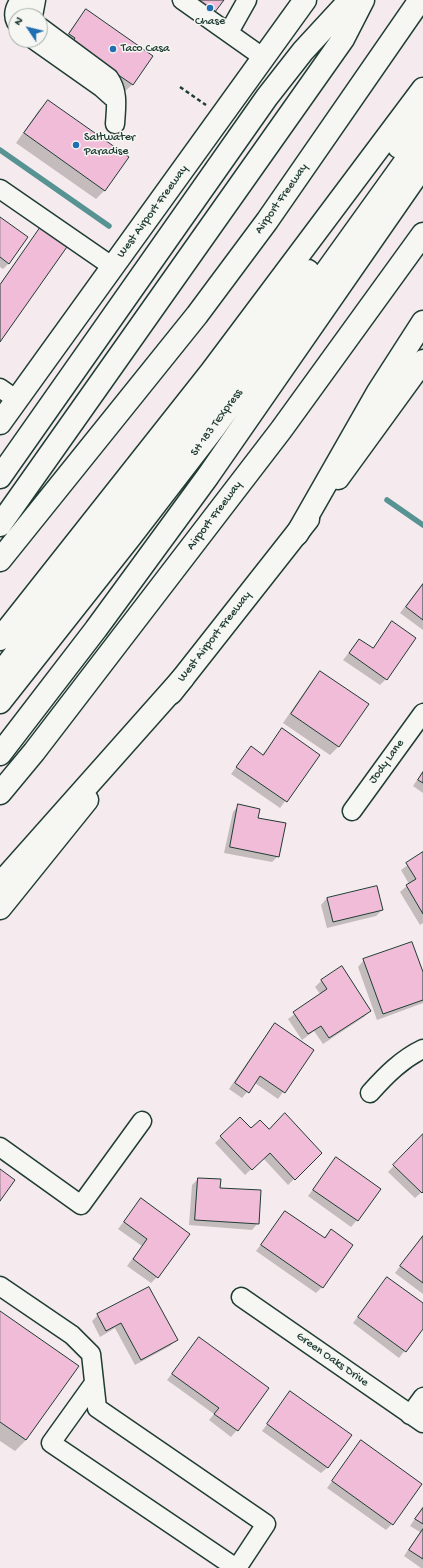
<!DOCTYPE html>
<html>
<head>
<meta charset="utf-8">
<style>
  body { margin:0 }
  #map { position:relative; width:423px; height:1568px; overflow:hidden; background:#f5eaed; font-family:"Gochi Hand",sans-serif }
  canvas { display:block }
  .north { position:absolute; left:8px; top:8px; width:40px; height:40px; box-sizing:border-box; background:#f6f6f2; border:1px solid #a0aca6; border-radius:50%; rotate:305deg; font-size:11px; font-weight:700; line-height:16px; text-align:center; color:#1f3d34 }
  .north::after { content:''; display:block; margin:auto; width:14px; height:18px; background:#1f6fb2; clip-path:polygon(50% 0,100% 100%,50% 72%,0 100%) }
</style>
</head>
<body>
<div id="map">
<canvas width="423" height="1568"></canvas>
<div class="north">N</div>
</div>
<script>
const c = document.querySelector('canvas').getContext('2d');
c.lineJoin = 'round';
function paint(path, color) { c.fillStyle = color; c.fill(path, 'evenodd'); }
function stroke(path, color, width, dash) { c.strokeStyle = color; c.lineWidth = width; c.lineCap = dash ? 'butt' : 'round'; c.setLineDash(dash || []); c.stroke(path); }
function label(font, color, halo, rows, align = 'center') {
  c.font = font + ' "Gochi Hand",sans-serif'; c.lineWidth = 3; c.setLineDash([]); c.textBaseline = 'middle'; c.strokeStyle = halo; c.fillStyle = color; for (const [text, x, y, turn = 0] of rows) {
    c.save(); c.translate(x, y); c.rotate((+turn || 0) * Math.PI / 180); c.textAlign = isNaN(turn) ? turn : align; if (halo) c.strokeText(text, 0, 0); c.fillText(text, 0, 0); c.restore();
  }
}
paint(new Path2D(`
  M 86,11 L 152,56 L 132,85 L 123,93 L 61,43 L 78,20 Z
  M 48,101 L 105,190 L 96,199 L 16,143 L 39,110 Z
  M 0,218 L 9,263 L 3,269 L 0,267 Z
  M 42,226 L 0,341 L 0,284 Z
  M 423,583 L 423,630 L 400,613 Z
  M 392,623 L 386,679 L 380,685 L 343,660 L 359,640 L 372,649 Z
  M 321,672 L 339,746 L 330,755 L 283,723 L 312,681 Z
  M 282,729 L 319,755 L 280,808 L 231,774 L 251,747 L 262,755 Z
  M 423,771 L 423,793 L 413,786 Z
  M 239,805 L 257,818 L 278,856 L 272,862 L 224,853 L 233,812 Z
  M 423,854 L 423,923 L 420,925 L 400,892 L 409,884 L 401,870 Z
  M 327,898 L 382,910 L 376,916 L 327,928 L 321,905 Z
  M 364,960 L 423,974 L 423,1003 L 377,1020 L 358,967 Z
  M 322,980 L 370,1011 L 364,1017 L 323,1044 L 314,1031 L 302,1040 L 288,1019 L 321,995 L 315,987 Z
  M 275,1025 L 313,1050 L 278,1099 L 255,1083 L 242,1098 L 229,1089 L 269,1031 Z
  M 240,1118 L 251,1130 L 268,1130 L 321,1153 L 288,1185 L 263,1158 L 245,1175 L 215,1143 Z
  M 423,1135 L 423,1191 L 415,1198 L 388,1172 Z
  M 336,1159 L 357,1220 L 351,1227 L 308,1196 Z
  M 198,1179 L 258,1223 L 252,1230 L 189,1225 L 192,1185 Z
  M 141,1199 L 157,1277 L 151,1283 L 127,1266 L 142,1246 L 118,1229 Z
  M 285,1212 L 323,1239 L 331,1230 L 322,1287 L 316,1293 L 256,1251 Z
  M 423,1235 L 423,1294 L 395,1273 Z
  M 387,1278 L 423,1305 L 423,1327 L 399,1358 L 353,1323 Z
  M 0,1312 L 77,1367 L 26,1440 L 15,1451 L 0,1441 Z
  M 98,1315 L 176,1340 L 170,1346 L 135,1365 L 115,1328 L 100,1337 L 92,1321 Z
  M 199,1339 L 237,1430 L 231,1437 L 209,1420 L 214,1414 L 167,1380 Z
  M 291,1392 L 328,1467 L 321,1473 L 262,1431 Z
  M 361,1442 L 392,1524 L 386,1530 L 327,1488 Z
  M 423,1506 L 423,1568 L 421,1568 L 404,1556 L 420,1532 L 410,1526 Z`), '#0003');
stroke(new Path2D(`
  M 0,150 L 109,226
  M 387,500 L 423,525`), '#569392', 5.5);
const building = new Path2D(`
  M 190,0 L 224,0 L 212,16 Z
  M 86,9 L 153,56 L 133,85 L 72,43 L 75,38 L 69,34 Z
  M 48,100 L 129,157 L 105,191 L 24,133 Z
  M 0,217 L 28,237 L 9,264 L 0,257 Z
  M 42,225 L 69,244 L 0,342 L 0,285 Z
  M 423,584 L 423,620 L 406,607 Z
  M 392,621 L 416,638 L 387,680 L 349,653 L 359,639 L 373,648 Z
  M 320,671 L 369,704 L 339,747 L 291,714 Z
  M 282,728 L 320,755 L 287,802 L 236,767 L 251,746 L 263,755 Z
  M 423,772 L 423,783 L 418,780 Z
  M 238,804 L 260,809 L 258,818 L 286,823 L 279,857 L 230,847 Z
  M 423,852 L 423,914 L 406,885 L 416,879 L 406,863 Z
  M 377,886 L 383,910 L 333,922 L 327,898 Z
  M 412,942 L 423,972 L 423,1000 L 383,1014 L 363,959 Z
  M 342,966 L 371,1011 L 329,1038 L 321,1026 L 308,1034 L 293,1012 L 327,989 L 321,980 Z
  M 275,1023 L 314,1050 L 285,1093 L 260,1076 L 249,1093 L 235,1083 Z
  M 285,1113 L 322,1153 L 295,1180 L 270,1153 L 252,1170 L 220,1136 L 240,1117 L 251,1128 L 260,1120 L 269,1129 Z
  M 423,1134 L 423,1192 L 422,1193 L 393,1165 Z
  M 336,1157 L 381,1189 L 358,1221 L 313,1190 Z
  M 0,1169 L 15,1180 L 0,1201 Z
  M 198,1178 L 221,1179 L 220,1188 L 261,1190 L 259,1224 L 195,1220 Z
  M 141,1198 L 190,1234 L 158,1278 L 133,1259 L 147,1239 L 124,1222 Z
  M 285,1211 L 325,1238 L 331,1229 L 353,1245 L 323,1288 L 261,1245 Z
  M 423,1236 L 423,1283 L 400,1266 Z
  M 387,1277 L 423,1303 L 423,1329 L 406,1352 L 358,1317 Z
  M 149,1287 L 178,1340 L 141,1360 L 121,1323 L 106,1331 L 97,1314 Z
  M 0,1311 L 79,1366 L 26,1440 L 0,1422 Z
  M 199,1337 L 269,1388 L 238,1431 L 214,1414 L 219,1408 L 172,1374 Z
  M 290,1391 L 352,1435 L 328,1468 L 267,1424 Z
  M 361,1440 L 422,1484 L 393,1525 L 332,1481 Z
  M 423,1508 L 423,1524 L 415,1519 Z
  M 423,1529 L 423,1559 L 409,1550 Z`);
paint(building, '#f0bcd8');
stroke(building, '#1f3d34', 1);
const minor = new Path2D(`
  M 182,0 L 264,58
  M 33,16 L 36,0
  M 16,22 C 12,14 15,7 20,0
  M 40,27 L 109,78 C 119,92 116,108 115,124
  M 229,32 L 247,0
  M 34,40 L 102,88 L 112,97
  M 0,189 L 113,267
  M 0,388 L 17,400
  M 352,811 L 423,713
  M 370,1093 C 386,1075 402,1059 423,1049
  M 0,1147 L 81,1205 L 142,1121
  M 0,1286 L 72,1335 L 91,1354 L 97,1408 L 266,1524 L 237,1568
  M 241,1297 L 423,1423
  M 94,1383 L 51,1443 L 236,1568
  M 410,1415 L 423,1397`);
const major = new Path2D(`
  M 0,423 L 305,0
  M 338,478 L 423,361
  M 171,693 L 308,519
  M 0,908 L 87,800`);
const highway = new Path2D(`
  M 399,147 L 423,114
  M 0,477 L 267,97 L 303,51 L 350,0
  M 0,525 L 343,39 L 363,0
  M 297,534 L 378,392 L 423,322
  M 0,560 L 197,315 L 267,221 L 420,0
  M 0,639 L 211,372 L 423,89
  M 0,674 L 228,380 L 308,271
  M 0,702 L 131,536 L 214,428 L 423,137
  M 0,754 L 96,629 L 208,476 L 423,166
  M 0,793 L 34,752 L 281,430 L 423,234
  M 0,884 L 183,678`);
stroke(minor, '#1f3d34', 21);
stroke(major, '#1f3d34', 25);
stroke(highway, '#1f3d34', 25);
stroke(new Path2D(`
  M 180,87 L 206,105`), '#1f3d34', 2.5, [4, 3]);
stroke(minor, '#f6f6f2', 18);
stroke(major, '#f6f6f2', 22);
stroke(highway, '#f6f6f2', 22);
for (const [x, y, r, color] of [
  [210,8,4,"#1f6fb2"],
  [113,49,4,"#1f6fb2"],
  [76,145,4,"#1f6fb2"]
]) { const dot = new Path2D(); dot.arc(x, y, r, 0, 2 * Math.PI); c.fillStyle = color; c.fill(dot); stroke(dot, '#f6f6f2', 1.5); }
label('12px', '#1f3d34', '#f6f6f2', [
  ["Chase",210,22,"center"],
  ["Taco Casa",121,49],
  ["Saltwater",84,138],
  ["Paradise",84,152]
], 'left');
label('12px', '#1f3d34', '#f6f6f2', [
  ["Airport Freeway",282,199,-55],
  ["West Airport Freeway",153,212,-54],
  ["SH 183 TEXpress",217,423,-54],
  ["Airport Freeway",215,516,-53],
  ["West Airport Freeway",215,637,-52],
  ["Jody Lane",387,762,-54],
  ["Green Oaks Drive",332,1360,35]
]);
</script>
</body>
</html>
